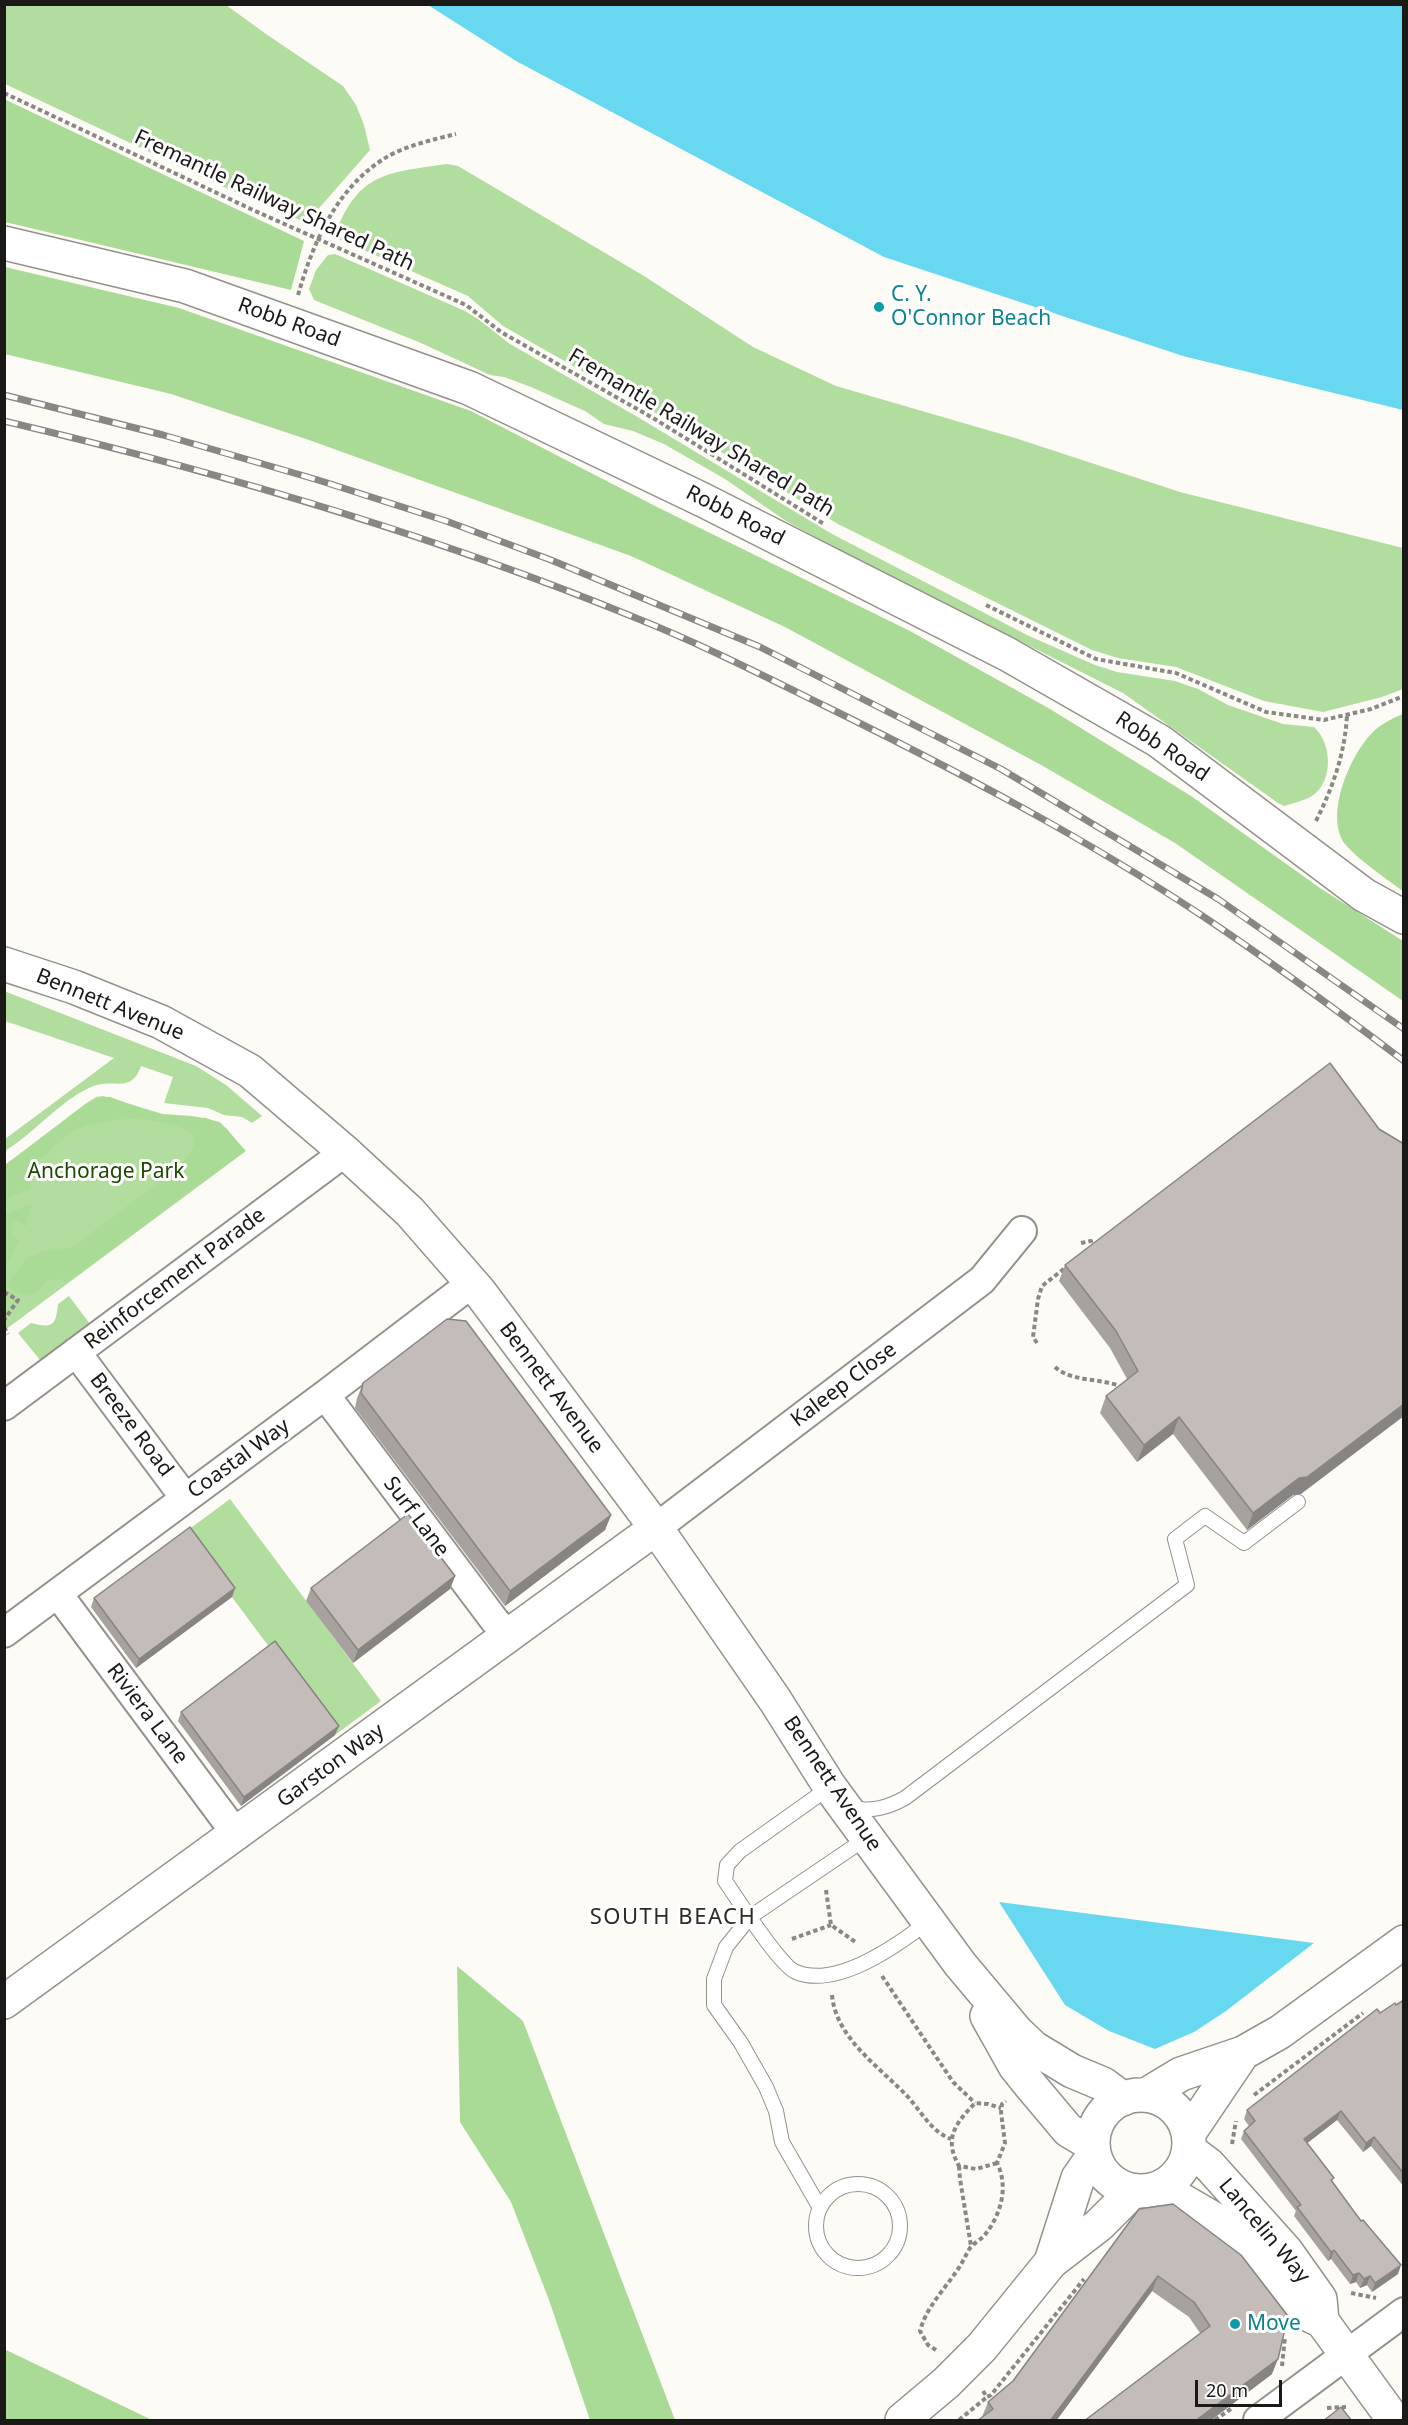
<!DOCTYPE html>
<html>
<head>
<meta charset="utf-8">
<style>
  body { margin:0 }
  #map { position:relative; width:1408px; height:2425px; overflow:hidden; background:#fdfbf5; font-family:"Noto Sans",sans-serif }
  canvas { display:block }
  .frame { position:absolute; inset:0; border:6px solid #1a1917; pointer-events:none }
  .scale { position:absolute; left:1195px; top:2380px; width:87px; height:27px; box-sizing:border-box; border:3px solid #1a1917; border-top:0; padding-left:8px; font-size:18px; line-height:21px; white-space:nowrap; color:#1a1917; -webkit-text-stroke:4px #fff; paint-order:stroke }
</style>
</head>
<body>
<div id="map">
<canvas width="1408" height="2425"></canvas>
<div class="frame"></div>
<div class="scale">20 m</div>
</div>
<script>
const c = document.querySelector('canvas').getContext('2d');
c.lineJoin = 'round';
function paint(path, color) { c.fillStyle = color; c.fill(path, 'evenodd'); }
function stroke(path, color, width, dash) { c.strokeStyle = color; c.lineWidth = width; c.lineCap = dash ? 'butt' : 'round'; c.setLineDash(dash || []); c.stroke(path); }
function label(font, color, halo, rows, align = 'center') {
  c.font = font + ' "Noto Sans",sans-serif'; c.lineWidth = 6; c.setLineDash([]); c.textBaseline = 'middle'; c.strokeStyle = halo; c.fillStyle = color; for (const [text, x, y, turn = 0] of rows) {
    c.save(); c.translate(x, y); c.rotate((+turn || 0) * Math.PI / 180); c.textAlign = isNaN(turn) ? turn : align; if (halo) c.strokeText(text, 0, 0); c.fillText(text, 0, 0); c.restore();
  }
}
paint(new Path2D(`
  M 4,5 L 226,5 L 266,34 L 343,86 L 356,105 L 364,125 L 370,150 L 313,215 L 302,221 L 226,188 L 5,84 Z
  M 447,164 L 458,166 L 644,276 L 753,347 L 836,386 L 1015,438 L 1180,492 L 1403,548 L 1403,689 L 1382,697 L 1323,712 L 1264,701 L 1176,667 L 1118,658 L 1092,650 L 838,524 L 687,431 L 503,326 L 468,296 L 334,237 C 358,172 386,173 447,164 Z
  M 335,254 L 465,311 L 478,319 L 510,344 L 636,416 L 832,534 L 1029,636 L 1095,665 L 1117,672 L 1175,681 L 1198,689 L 1228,705 L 1283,724 L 1314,727 C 1332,743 1334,781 1312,796 C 1304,801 1293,803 1284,806 L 1278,803 L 1123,693 L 841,551 L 786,521 L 725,479 L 664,444 L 633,431 L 604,424 L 585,411 L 531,387 L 504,377 L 490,375 L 421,343 L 314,300 L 309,289 L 316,270 L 328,255 Z
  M 4,991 L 196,1066 L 226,1085 L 262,1116 L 252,1123 L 242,1117 L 224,1115 L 208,1108 L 164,1103 L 173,1077 L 141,1066 C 131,1095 113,1077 91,1087 C 61,1100 33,1134 5,1151 L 5,1139 L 114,1058 L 5,1021 Z
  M 103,1096 L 163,1114 L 193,1116 L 220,1122 L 246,1151 L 5,1330 L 5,1165 L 85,1104 L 96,1097 Z
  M 69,1296 L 90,1324 L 43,1361 L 40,1360 L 18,1333 L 31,1323 C 53,1329 56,1325 58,1304 Z
  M 230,1499 L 381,1701 L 335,1735 L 184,1533 Z`), '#b1dd9f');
paint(new Path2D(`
  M 4,99 L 304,241 L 291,290 L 5,222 Z
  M 5,267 L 179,308 L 471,411 L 659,508 L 910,631 L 1050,709 L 1191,796 L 1320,888 L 1403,941 L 1403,1001 L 1175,843 L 1043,766 L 785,627 L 631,556 L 309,440 L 171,394 L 5,354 Z
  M 1403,714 L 1403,891 C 1389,881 1355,857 1345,844 C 1324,816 1350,755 1372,733 C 1379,725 1393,718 1403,714 Z
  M 102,1097 L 110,1097 L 160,1115 L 206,1118 L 219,1123 L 227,1129 L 245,1151 L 65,1283 L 60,1279 L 46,1281 C 32,1302 26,1297 6,1286 L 27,1258 L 44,1251 L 73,1247 L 166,1177 C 178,1167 199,1152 193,1135 C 167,1114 105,1115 75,1130 C 58,1139 46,1158 28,1169 L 31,1188 L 5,1199 L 5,1165 L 90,1102 Z
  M 32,1204 L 25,1227 L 20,1221 L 14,1222 L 11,1228 L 12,1236 L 19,1240 L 5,1268 L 5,1214 Z
  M 457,1966 L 523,2021 L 675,2420 L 590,2420 L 549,2300 L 511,2202 L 460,2122 Z
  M 4,2349 L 152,2420 L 5,2420 Z`), '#a9db96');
paint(new Path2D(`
  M 428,5 L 1403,5 L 1403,410 L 1183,356 L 884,257 L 516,61 Z
  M 999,1902 L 1314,1943 L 1226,2011 L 1194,2032 L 1155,2049 L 1109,2031 L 1065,2005 Z`), '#68d8f1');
const service = new Path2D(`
  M 830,1787 L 740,1851 L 727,1865 L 725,1881 C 737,1898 780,1966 796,1972 C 837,1989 898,1945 929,1921
  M 850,1808 C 871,1812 887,1808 905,1798 L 1187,1585 L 1175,1539 L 1205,1516 L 1244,1543 L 1298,1502
  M816 2226a42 42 0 1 1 84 0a42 42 0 1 1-84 0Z
  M 820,2208 L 782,2142 L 776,2111 L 766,2087 L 741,2043 L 714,2005 L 714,1979 L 726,1947 L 750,1917 L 868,1837`);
const minor = new Path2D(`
  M 76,1352 L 185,1498
  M 325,1395 L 495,1621 L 509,1636
  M 4,1406 L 345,1152
  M 656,1528 L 982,1280 L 1022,1231
  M 58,1594 L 237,1835
  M 4,1633 L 325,1395 L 472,1283
  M 1258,2420 L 1404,2312`);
const tertiary = new Path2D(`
  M 4,243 L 185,286 L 469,388 L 703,500 L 1007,654 L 1159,741 L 1364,895 L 1404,917
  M 4,964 L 74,987 L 161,1022 L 250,1071 L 345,1152 L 410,1212 L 479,1291 L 656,1528 L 775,1700 L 830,1787 L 960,1964 L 1017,2032 L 1034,2048 L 1072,2071 L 1103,2084 L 1123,2099
  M 4,2002 L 656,1528
  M 987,2016 L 1015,2066 L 1031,2086 L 1068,2130 L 1093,2145
  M1093 2143a48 48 0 1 1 96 0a48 48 0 1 1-96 0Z
  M 1146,2095 L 1181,2074 L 1243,2053 L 1280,2032 L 1404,1942
  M 1189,2133 L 1243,2053
  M 1189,2150 L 1209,2165 L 1286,2251 L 1320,2299 L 1322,2321
  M 1161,2188 L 1214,2219 L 1237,2237 L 1261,2263 L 1297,2309 L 1322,2321 L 1394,2420
  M 1051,2262 L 1078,2178 L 1094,2155
  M 902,2420 L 946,2383 L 982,2347 L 1051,2262 L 1099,2225 L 1133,2191`);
stroke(service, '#93918b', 16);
stroke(minor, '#93918b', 32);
stroke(tertiary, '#93918b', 36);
stroke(new Path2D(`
  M 4,93 L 253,210 L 466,305 L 501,332 L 653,418 L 824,524
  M 298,295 C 313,243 335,191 382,160 C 403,146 432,140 456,134
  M 986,605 L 1096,659 L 1176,673 L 1266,712 L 1324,720 L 1371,709 L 1404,696
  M 1316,821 C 1333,787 1345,753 1347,715
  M 1081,1243 L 1091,1241 L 1092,1247
  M 4,1292 L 18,1300 L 4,1320
  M 4,1327 L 8,1334
  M 1037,1343 L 1033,1337 L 1038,1299 L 1042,1286 L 1065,1268
  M 1055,1367 C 1071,1382 1102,1378 1122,1387
  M 826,1890 L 831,1925 L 857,1943
  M 792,1939 L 831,1925
  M 882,1976 L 953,2082 L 975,2103
  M 832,1995 C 836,2039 881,2068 909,2098 C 922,2113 932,2132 951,2139
  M 1254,2095 L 1363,2013
  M 1232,2144 L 1236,2121
  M 997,2163 L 976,2169 L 959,2166 C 943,2138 956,2123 975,2103 L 988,2104 L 1001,2108
  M 959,2166 L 960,2179 L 971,2246
  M 1351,2293 L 1376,2298
  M 936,2350 L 928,2345 L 920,2331 C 926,2308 943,2291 956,2272 C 962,2264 965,2256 970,2248 C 974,2243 980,2240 984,2236 C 1001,2215 1009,2187 997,2163 L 1005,2143 L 1001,2112 L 1002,2104 L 1006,2101
  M 1282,2366 L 1285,2337
  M 983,2391 L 987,2397 L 991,2395 L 1084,2279
  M 1327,2408 L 1346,2407
  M 959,2420 L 987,2397
  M 1215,2420 L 1232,2408`), '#8a8884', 4, [4.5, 3]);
stroke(service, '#fff', 14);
stroke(minor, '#fff', 28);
stroke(tertiary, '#fff', 33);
const rail = new Path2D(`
  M 4,395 L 163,435 L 318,480 L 446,521 L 551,560 L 760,647 L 1001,769 L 1218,899 L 1404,1029
  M 4,421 C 219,472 431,534 636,618 C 701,644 764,676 827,707 C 955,770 1082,836 1201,915 C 1270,961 1338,1011 1404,1061`);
stroke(rail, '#888783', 7);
stroke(rail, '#fff', 4.5, [14]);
paint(new Path2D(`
  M 1065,1265 L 1301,1494 L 1293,1495 L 1247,1530 L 1173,1434 L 1137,1462 L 1100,1413 L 1106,1396 L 1127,1379 L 1110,1348 L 1059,1281 Z
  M 363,1383 L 611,1515 L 605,1530 L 505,1606 L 355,1408 L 357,1398 Z
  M 455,1576 L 450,1589 L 353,1663 L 306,1601 L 311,1588 Z
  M 235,1588 L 232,1597 L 136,1668 L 91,1607 L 94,1598 Z
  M 181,1712 L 335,1735 L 241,1806 L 178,1721 Z
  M 1404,2000 L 1404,2187 L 1371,2146 L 1363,2152 L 1337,2120 L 1307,2143 L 1334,2178 L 1332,2181 L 1398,2274 L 1372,2292 L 1367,2285 L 1360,2288 L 1356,2282 L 1350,2284 L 1331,2259 L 1328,2261 L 1294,2216 L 1296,2211 L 1241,2139 L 1244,2131 L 1249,2126 L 1244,2119 L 1247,2110 L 1380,2013 L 1396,2005 Z
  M 1139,2209 L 1272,2374 L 1210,2421 L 1084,2421 L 1200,2333 L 1189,2317 L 1152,2291 L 1056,2421 L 977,2421 L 982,2417 L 988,2402 L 1013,2381 Z`), '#a8a29f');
paint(new Path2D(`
  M 1404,1404 L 1404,1416 L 1301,1494 L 1293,1495 L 1247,1530 L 1253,1513 L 1299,1478 Z
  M 1179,1417 L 1173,1434 L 1137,1462 L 1144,1445 Z
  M 611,1515 L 605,1530 L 505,1606 L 510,1591 Z
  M 455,1576 L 450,1589 L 353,1663 L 358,1650 Z
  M 235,1588 L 232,1597 L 136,1668 L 139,1659 Z
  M 339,1726 L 335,1735 L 241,1806 L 244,1797 Z
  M 1341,2111 L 1337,2120 L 1301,2148 L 1304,2139 Z
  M 1374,2137 L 1371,2146 L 1363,2152 L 1366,2143 Z
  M 1334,2250 L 1331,2259 L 1328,2261 L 1331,2252 Z
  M 1401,2265 L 1398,2274 L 1372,2292 L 1375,2283 Z
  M 1359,2273 L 1356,2282 L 1350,2284 L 1353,2275 Z
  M 1158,2276 L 1152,2291 L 1056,2421 L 1050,2421 Z
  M 1370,2276 L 1367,2285 L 1360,2288 L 1364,2279 Z
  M 1278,2359 L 1272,2374 L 1210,2421 L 1195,2421 Z`), '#888482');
const building = new Path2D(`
  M 1330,1063 L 1379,1129 L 1404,1144 L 1404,1404 L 1307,1477 L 1299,1478 L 1253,1513 L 1179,1417 L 1144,1445 L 1106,1396 L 1138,1371 L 1116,1331 L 1065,1265 Z
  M 447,1319 L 466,1321 L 611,1515 L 510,1591 L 361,1393 L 363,1383 Z
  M 408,1514 L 455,1576 L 358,1650 L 311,1588 Z
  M 190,1527 L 235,1588 L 139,1659 L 94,1598 Z
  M 275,1641 L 339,1726 L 244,1797 L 181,1712 Z
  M 1404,2000 L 1404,2174 L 1374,2137 L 1366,2143 L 1341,2111 L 1304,2139 L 1334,2178 L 1331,2180 L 1361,2221 L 1363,2220 L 1401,2265 L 1375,2283 L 1370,2276 L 1364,2279 L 1359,2273 L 1353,2275 L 1334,2250 L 1331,2252 L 1297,2207 L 1301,2205 L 1244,2131 L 1255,2121 L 1247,2110 L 1377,2009 L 1380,2013 L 1395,2003 L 1396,2005 Z
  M 1173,2204 L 1241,2255 L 1288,2316 L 1278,2359 L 1195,2421 L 1084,2421 L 1210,2326 L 1194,2302 L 1158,2276 L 1050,2421 L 977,2421 L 993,2409 L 988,2402 L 1013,2381 L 1139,2209 Z
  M 1341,2407 L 1352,2421 L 1323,2421 Z`);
paint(building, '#c3bcb9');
stroke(building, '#888482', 1.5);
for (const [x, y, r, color] of [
  [879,307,6,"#0f9aa8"],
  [1235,2324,6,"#0f9aa8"]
]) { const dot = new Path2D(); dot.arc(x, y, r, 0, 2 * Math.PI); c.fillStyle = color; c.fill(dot); stroke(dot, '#fff', 2); }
label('21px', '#1a1917', '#fff', [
  ["Fremantle Railway Shared Path",274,201,25],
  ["Robb Road",289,323,20],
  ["Fremantle Railway Shared Path",701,433,31],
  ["Robb Road",735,516,27],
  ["Robb Road",1162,747,34],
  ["Bennett Avenue",110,1005,22],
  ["Reinforcement Parade",175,1279,-37],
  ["Kaleep Close",844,1385,-37],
  ["Bennett Avenue",551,1388,53],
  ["Breeze Road",131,1425,53],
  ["Coastal Way",239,1459,-36],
  ["Surf Lane",416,1517,53],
  ["Riviera Lane",147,1714,53],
  ["Garston Way",331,1766,-36],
  ["Bennett Avenue",832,1784,56],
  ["Lancelin Way",1264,2231,50]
]);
label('21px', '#0d838f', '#fff', [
  ["C. Y.",891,295],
  ["O'Connor Beach",891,319],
  ["Move",1247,2324]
], 'left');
label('21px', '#1c4900', '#fff', [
  ["Anchorage Park",106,1172]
]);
c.letterSpacing = '1.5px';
label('22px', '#2c2a25', '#fff', [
  ["SOUTH BEACH",673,1918]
]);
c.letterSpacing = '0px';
</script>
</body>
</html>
